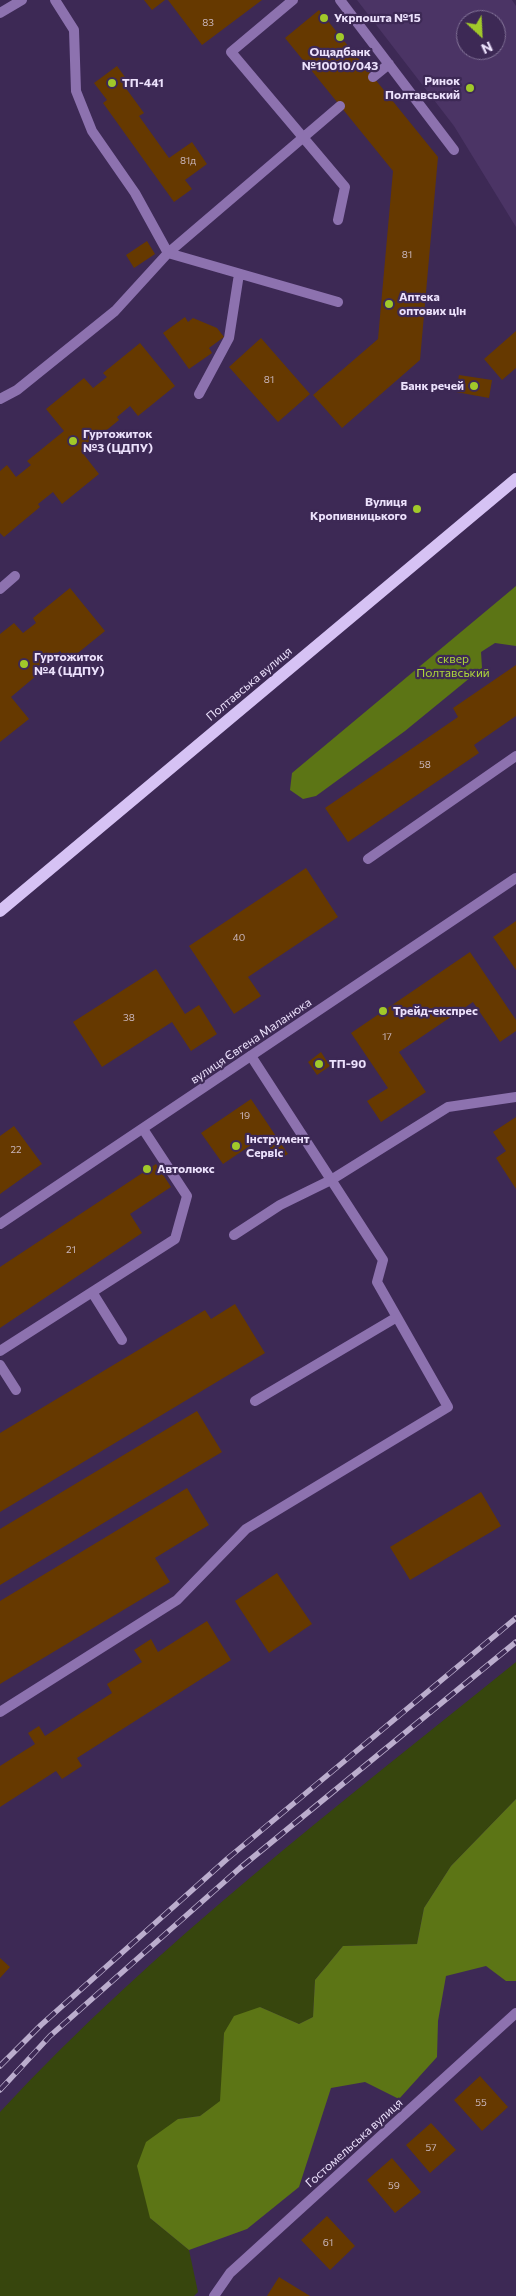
<!DOCTYPE html>
<html>
<head>
<meta charset="utf-8">
<style>
  body { margin:0 }
  #map { position:relative; width:516px; height:2296px; overflow:hidden; background:#3d2955; font-family:Commissioner,sans-serif }
  canvas { display:block }
  .north { position:absolute; left:456px; top:10px; width:50px; height:50px; box-sizing:border-box; background:#3d2955; border:1px solid #837398; border-radius:50%; rotate:155deg; font-size:14px; font-weight:700; line-height:20px; text-align:center; color:#ece1fc }
  .north::after { content:''; display:block; margin:auto; width:18px; height:22px; background:#a1c92a; clip-path:polygon(50% 0,100% 100%,50% 72%,0 100%) }
</style>
</head>
<body>
<div id="map">
<canvas width="516" height="2296"></canvas>
<div class="north">N</div>
</div>
<script>
const c = document.querySelector('canvas').getContext('2d');
c.lineJoin = 'round';
function paint(path, color) { c.fillStyle = color; c.fill(path, 'evenodd'); }
function stroke(path, color, width, dash) { c.strokeStyle = color; c.lineWidth = width; c.lineCap = dash ? 'butt' : 'round'; c.setLineDash(dash || []); c.stroke(path); }
function label(font, color, halo, rows, align = 'center') {
  c.font = font + ' Commissioner,sans-serif'; c.lineWidth = 4.5; c.setLineDash([]); c.textBaseline = 'middle'; c.strokeStyle = halo; c.fillStyle = color; for (const [text, x, y, turn = 0] of rows) {
    c.save(); c.translate(x, y); c.rotate((+turn || 0) * Math.PI / 180); c.textAlign = isNaN(turn) ? turn : align; if (halo) c.strokeText(text, 0, 0); c.fillText(text, 0, 0); c.restore();
  }
}
paint(new Path2D(`
  M 357,0 L 512,0 L 516,6 L 516,227 L 454,126 ZM 466,20 L 496,20 L 496,50 L 466,50 Z`), '#4b3465');
paint(new Path2D(`
  M 516,1662 L 516,1799 L 451,1866 L 424,1908 L 417,1944 L 343,1946 L 315,1980 L 313,2017 L 299,2024 L 260,2007 L 224,2033 L 221,2101 L 200,2116 L 178,2119 L 150,2218 L 189,2250 L 198,2292 L 194,2296 L 0,2296 L 0,2112 C 156,1944 339,1805 516,1662 Z`), '#37460d');
paint(new Path2D(`
  M 516,586 L 516,646 L 495,643 L 481,652 L 482,668 L 405,731 L 316,796 L 303,799 L 290,790 L 292,773 Z
  M 516,1799 L 516,1981 L 506,1981 L 486,1966 L 446,1976 L 438,2021 L 437,2057 L 399,2099 L 365,2082 L 331,2088 L 299,2187 L 247,2229 L 189,2250 L 150,2218 L 137,2166 L 146,2142 L 178,2119 L 200,2116 L 220,2101 L 224,2033 L 234,2016 L 260,2007 L 299,2024 L 313,2017 L 315,1980 L 343,1946 L 417,1944 L 424,1908 L 451,1866 Z`), '#5c7515');
paint(new Path2D(`
  M 144,0 L 165,0 L 152,10 Z
  M 168,0 L 262,0 L 202,45 Z
  M 319,10 L 438,157 L 420,360 L 342,428 L 313,395 L 378,339 L 393,171 L 285,38 Z
  M 117,66 L 130,84 L 125,87 L 144,113 L 139,116 L 169,158 L 192,142 L 207,164 L 185,180 L 192,189 L 174,202 L 103,103 L 107,100 L 94,83 Z
  M 147,241 L 155,254 L 134,268 L 126,255 Z
  M 185,317 L 188,322 L 193,318 L 217,328 L 224,337 L 209,348 L 212,353 L 189,369 L 163,333 Z
  M 516,331 L 516,368 L 502,380 L 484,359 Z
  M 261,338 L 310,394 L 278,422 L 229,367 Z
  M 140,343 L 175,386 L 138,416 L 130,406 L 117,417 L 119,420 L 81,451 L 99,474 L 62,504 L 53,492 L 38,504 L 40,507 L 4,537 L 0,533 L 0,471 L 7,465 L 16,477 L 31,465 L 27,461 L 64,431 L 46,409 L 84,378 L 93,388 L 107,377 L 103,373 Z
  M 459,375 L 492,380 L 489,398 L 456,392 Z
  M 70,588 L 105,631 L 68,661 L 60,651 L 46,662 L 49,665 L 11,697 L 29,719 L 0,742 L 0,634 L 14,623 L 23,633 L 36,623 L 33,618 Z
  M 516,665 L 516,716 L 474,745 L 479,753 L 348,842 L 325,808 L 458,717 L 453,708 Z
  M 306,868 L 338,917 L 248,977 L 261,996 L 234,1014 L 189,946 Z
  M 516,921 L 516,970 L 493,937 Z
  M 470,952 L 516,1020 L 516,1031 L 500,1042 L 473,1002 L 399,1052 L 426,1092 L 381,1122 L 367,1101 L 388,1088 L 351,1033 Z
  M 156,969 L 185,1014 L 199,1005 L 217,1034 L 191,1051 L 172,1022 L 102,1067 L 73,1022 Z
  M 321,1052 L 330,1066 L 317,1075 L 308,1062 Z
  M 251,1099 L 288,1154 L 278,1160 L 263,1137 L 223,1164 L 201,1133 Z
  M 516,1117 L 516,1189 L 496,1158 L 506,1151 L 493,1132 Z
  M 14,1126 L 42,1164 L 0,1194 L 0,1136 Z
  M 156,1164 L 171,1187 L 130,1214 L 142,1233 L 0,1328 L 0,1267 Z
  M 235,1304 L 265,1353 L 0,1512 L 0,1433 L 205,1310 L 211,1319 Z
  M 197,1411 L 222,1452 L 0,1585 L 0,1529 Z
  M 187,1488 L 209,1525 L 155,1558 L 170,1582 L 0,1684 L 0,1601 Z
  M 481,1492 L 501,1526 L 410,1580 L 390,1547 Z
  M 277,1573 L 312,1624 L 269,1653 L 235,1601 Z
  M 207,1621 L 231,1660 L 77,1758 L 82,1766 L 62,1779 L 56,1771 L 0,1807 L 0,1766 L 35,1744 L 28,1733 L 39,1726 L 45,1736 L 112,1693 L 107,1684 L 142,1662 L 134,1650 L 151,1639 L 158,1652 Z
  M 0,1958 L 10,1967 L 0,1978 Z
  M 480,2076 L 508,2107 L 482,2131 L 454,2100 Z
  M 431,2123 L 456,2150 L 430,2173 L 406,2145 Z
  M 392,2158 L 421,2192 L 395,2213 L 367,2180 Z
  M 327,2216 L 355,2246 L 330,2270 L 301,2240 Z
  M 279,2277 L 310,2296 L 267,2296 Z`), '#663900');
stroke(new Path2D(`
  M 55,0 L 74,30 L 76,91 L 92,131 L 135,193 L 168,253 L 338,302
  M 293,0 L 231,52 L 345,187 L 338,220
  M 340,0 L 454,150
  M 0,13 L 22,0
  M 373,77 L 389,64
  M 199,394 L 229,338 L 239,274
  M 0,399 L 17,390 L 115,311 L 168,253 L 340,106
  M 0,589 L 15,576
  M 368,859 L 516,756
  M 234,1235 L 280,1205 L 331,1180 L 448,1107 L 516,1097
  M 92,1292 L 122,1340
  M 0,1351 L 175,1239 L 187,1196 L 143,1129
  M 0,1365 L 16,1390
  M 255,1401 L 397,1317
  M 0,1712 L 177,1600 L 246,1529 L 448,1407 L 377,1282 L 383,1260 L 251,1056`), '#8d72af', 10);
stroke(new Path2D(`
  M 0,1224 L 516,878
  M 214,2296 L 230,2273 L 516,2013`), '#8d72af', 10);
stroke(new Path2D(`
  M 0,911 L 516,479`), '#d6c2f4', 12);
const rail = new Path2D(`
  M 0,2066 L 41,2025 L 227,1859 L 516,1618
  M 0,2090 L 50,2036 L 240,1868 L 516,1642`);
stroke(rail, '#bbadcd', 5.5);
stroke(rail, '#3d2955', 4, [11]);
for (const [x, y, r, color] of [
  [324,18,5,"#a1c92a"],
  [340,37,5,"#a1c92a"],
  [112,83,5,"#a1c92a"],
  [470,88,5,"#a1c92a"],
  [389,304,5,"#a1c92a"],
  [474,386,5,"#a1c92a"],
  [73,441,5,"#a1c92a"],
  [417,509,5,"#a1c92a"],
  [24,664,5,"#a1c92a"],
  [383,1011,5,"#a1c92a"],
  [319,1064,5,"#a1c92a"],
  [236,1146,5,"#a1c92a"],
  [147,1169,5,"#a1c92a"]
]) { const dot = new Path2D(); dot.arc(x, y, r, 0, 2 * Math.PI); c.fillStyle = color; c.fill(dot); stroke(dot, '#3d2955', 2); }
label('10px', '#cab7bd', null, [
  ["83",208,23],
  ["81д",188,161],
  ["81",407,255],
  ["81",269,380],
  ["58",425,765],
  ["40",239,938],
  ["38",129,1018],
  ["17",387,1037],
  ["19",245,1116],
  ["22",16,1150],
  ["21",71,1250],
  ["55",481,2103],
  ["57",431,2148],
  ["59",394,2186],
  ["61",328,2243]
]);
label('bold 12px', '#ece1fc', '#3d2955', [
  ["Укрпошта №15",334,18],
  ["Ощадбанк",340,52,"center"],
  ["№10010/043",340,66,"center"],
  ["Ринок",460,81,"right"],
  ["Полтавський",460,95,"right"],
  ["ТП-441",122,83],
  ["Аптека",399,297],
  ["оптових цін",399,311],
  ["Банк речей",464,386,"right"],
  ["Гуртожиток",83,434],
  ["№3 (ЦДПУ)",83,448],
  ["Вулиця",407,502,"right"],
  ["Кропивницького",407,516,"right"],
  ["Гуртожиток",34,657],
  ["№4 (ЦДПУ)",34,671],
  ["Трейд-експрес",393,1011],
  ["ТП-90",329,1064],
  ["Інструмент",246,1139],
  ["Сервіс",246,1153],
  ["Автолюкс",157,1169]
], 'left');
label('12px', '#add63b', '#3d2955', [
  ["сквер",453,659],
  ["Полтавський",453,673]
]);
label('12px', '#ece1fc', '#3d2955', [
  ["Полтавська вулиця",249,684,-40],
  ["вулиця Євгена Маланюка",251,1041,-34],
  ["Гостомельська вулиця",354,2143,-42]
]);
</script>
</body>
</html>
